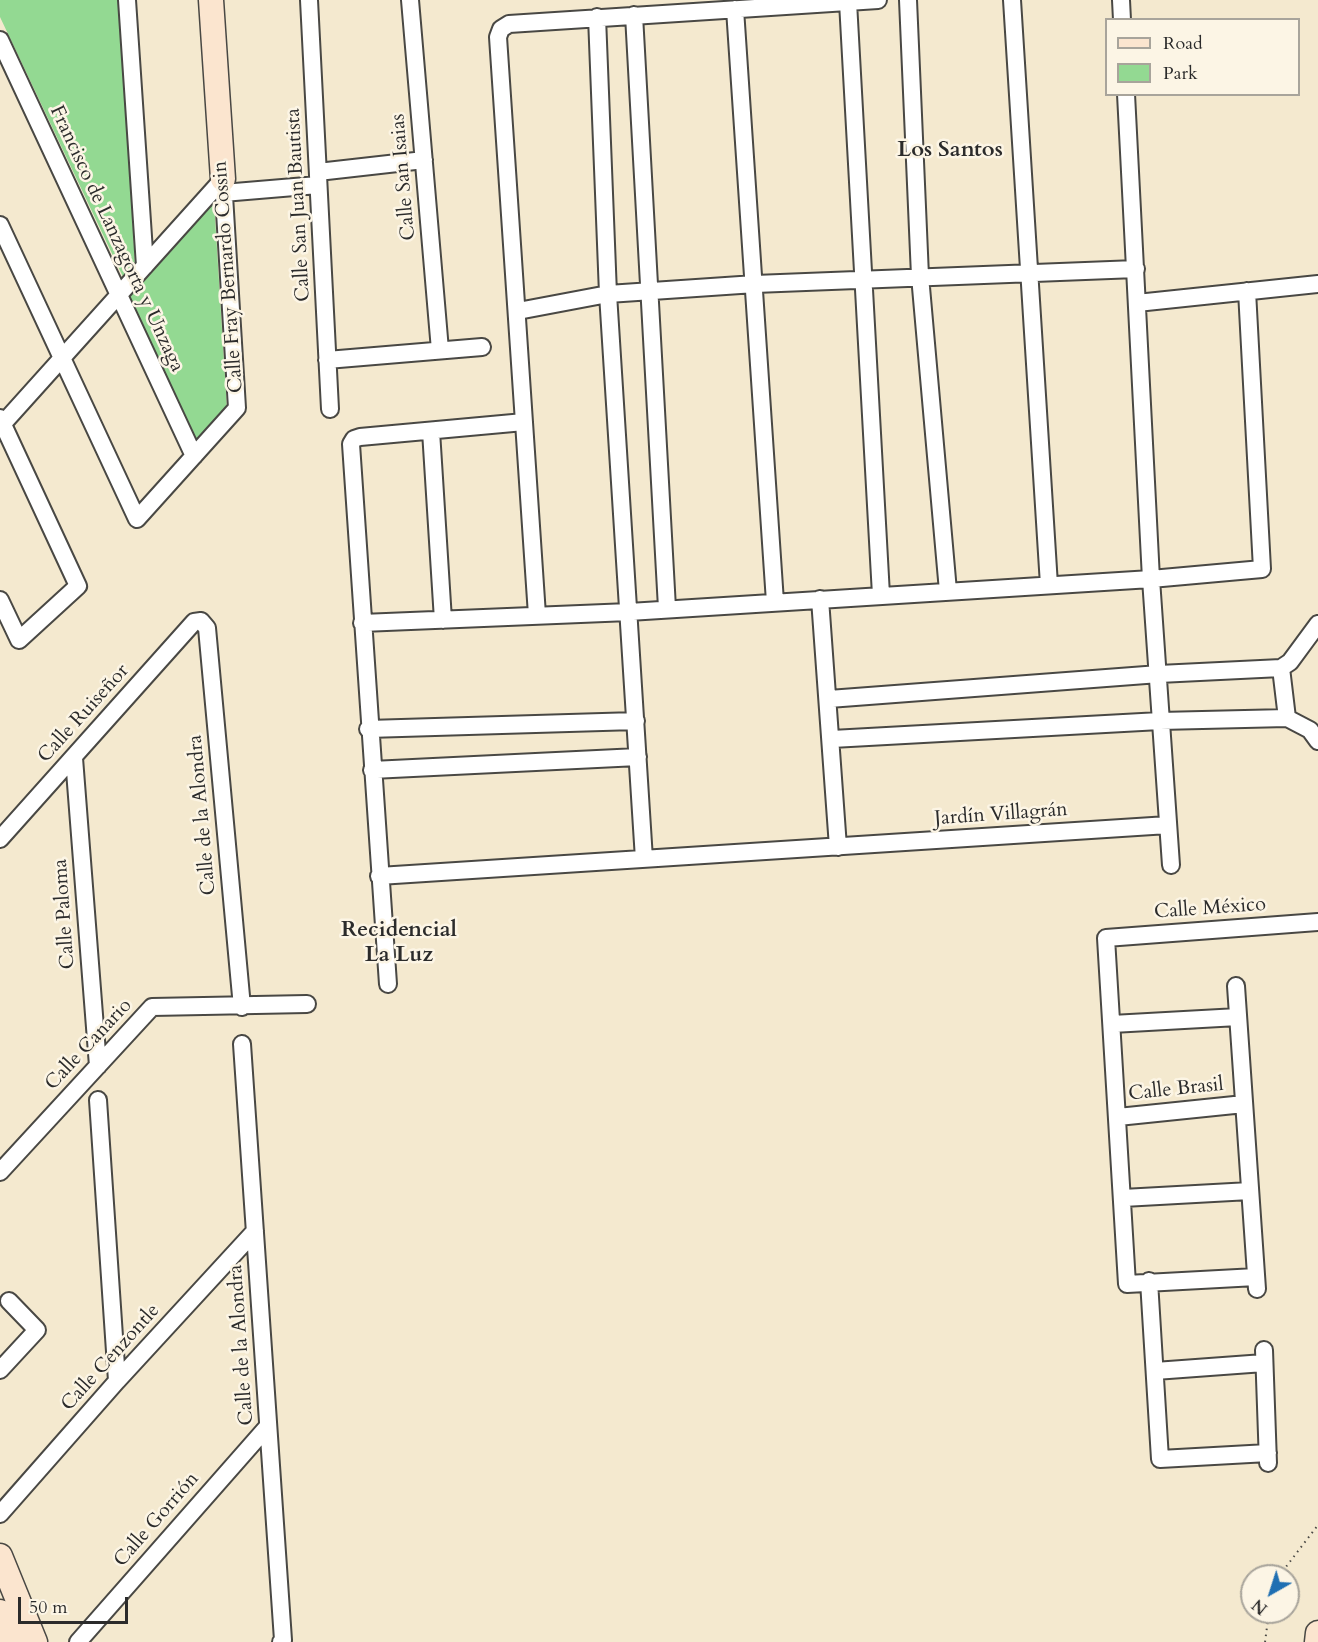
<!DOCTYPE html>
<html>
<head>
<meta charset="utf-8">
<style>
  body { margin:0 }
  #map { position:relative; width:1318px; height:1642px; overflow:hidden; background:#f4e9cf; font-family:Cardo,serif }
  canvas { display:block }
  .legend { position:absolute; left:1105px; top:18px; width:195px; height:78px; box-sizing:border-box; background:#fcf5e5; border:2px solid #a8a49b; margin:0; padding:8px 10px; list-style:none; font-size:18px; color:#2b2b2b }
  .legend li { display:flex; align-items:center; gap:12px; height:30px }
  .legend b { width:30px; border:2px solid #a8a49b }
  .north { position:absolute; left:1240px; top:1564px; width:60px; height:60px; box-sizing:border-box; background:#fcf5e5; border:2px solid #a8a49b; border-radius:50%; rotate:219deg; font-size:16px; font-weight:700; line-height:24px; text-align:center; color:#2b2b2b }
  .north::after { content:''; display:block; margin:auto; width:21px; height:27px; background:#1f6fb2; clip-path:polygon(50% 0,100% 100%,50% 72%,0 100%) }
  .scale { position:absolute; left:18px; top:1597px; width:110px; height:27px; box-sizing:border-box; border:3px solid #2b2b2b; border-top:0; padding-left:8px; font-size:18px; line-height:21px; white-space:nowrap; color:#2b2b2b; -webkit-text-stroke:4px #fcf5e5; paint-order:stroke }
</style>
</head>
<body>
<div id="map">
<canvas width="1318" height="1642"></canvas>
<ul class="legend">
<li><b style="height:8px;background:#fbe5cf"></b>Road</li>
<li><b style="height:16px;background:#93d992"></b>Park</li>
</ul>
<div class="north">N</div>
<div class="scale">50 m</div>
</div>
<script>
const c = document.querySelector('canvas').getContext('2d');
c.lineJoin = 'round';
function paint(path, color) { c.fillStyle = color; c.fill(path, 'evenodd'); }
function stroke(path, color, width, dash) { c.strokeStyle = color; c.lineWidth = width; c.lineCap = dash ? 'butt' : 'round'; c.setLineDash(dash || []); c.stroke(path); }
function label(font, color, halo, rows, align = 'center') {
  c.font = font + ' Cardo,serif'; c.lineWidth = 5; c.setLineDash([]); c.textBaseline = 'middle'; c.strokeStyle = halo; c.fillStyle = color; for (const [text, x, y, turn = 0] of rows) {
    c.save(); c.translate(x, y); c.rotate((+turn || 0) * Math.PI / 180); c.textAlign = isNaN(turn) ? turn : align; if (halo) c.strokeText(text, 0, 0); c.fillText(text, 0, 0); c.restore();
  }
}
paint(new Path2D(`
  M 0,0 L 120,0 L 135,265 L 124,279 L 0,17 Z
  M 214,201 L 227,409 L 196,442 L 129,297 Z`), '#93d992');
const street = new Path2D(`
  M 127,0 L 145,266
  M 309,0 L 330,409
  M 410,0 L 440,350
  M 908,0 L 920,276 L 948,591
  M 1012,0 L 1049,585
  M 1121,0 L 1122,20
  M 848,2 L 881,595
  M 735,9 L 775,602
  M 634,15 L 667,608
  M 597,17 L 608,294 L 644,859
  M 0,40 L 194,456
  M 1126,94 L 1151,579 L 1171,865
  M 318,172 L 424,160
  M 223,193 L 318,185
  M 0,225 L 137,519 L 237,408 L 223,179
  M 1137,303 L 1318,284
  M 518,311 L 608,294 L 755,284 L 1136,269
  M 327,360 L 482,347
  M 0,418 L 78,586 L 19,640 L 0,600
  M 0,427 L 223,179
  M 431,431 L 443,620
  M 820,599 L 838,847
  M 537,615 L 498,37 L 501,29 L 509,24 L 878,0
  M 362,623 L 629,612 L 1151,579 L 1262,569 L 1247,291
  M 1281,668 L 1287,718
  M 829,699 L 1159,674 L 1281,668 L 1290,662 L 1318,624
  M 368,729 L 636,721
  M 832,739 L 1160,721 L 1287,718 L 1310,730 L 1318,741
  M 74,758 L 98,1066
  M 372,770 L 638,757
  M 0,839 L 194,622 L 201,621 L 207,628 L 242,1007
  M 379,876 L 1168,825
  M 388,984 L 351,444 L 354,439 L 360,437 L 524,422
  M 1236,986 L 1257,1289
  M 1112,1024 L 1238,1017
  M 242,1044 L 283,1640 L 281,1642
  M 98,1100 L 117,1381
  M 1118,1117 L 1244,1104
  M 0,1172 L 152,1007 L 307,1004
  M 1123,1198 L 1250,1191
  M 1256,1277 L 1127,1284 L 1106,938 L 1318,922
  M 1149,1281 L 1160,1459 L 1268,1453
  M 1264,1350 L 1268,1463
  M 0,1370 L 37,1330 L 9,1301
  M 1155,1371 L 1264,1363
  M 0,1514 L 117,1381 L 255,1231
  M 78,1642 L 268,1426`);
const secondary = new Path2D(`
  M 211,0 L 223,179
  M 0,1556 L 35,1642
  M 0,1612 L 12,1642
  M 1317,1642 L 1318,1633`);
stroke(street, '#494844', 20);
stroke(secondary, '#494844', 27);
stroke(new Path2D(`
  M 1279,1576 L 1318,1525
  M 1265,1642 L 1269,1612`), '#494844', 2, [1.5, 4.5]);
stroke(street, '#fff', 16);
stroke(secondary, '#fbe5cf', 24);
label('20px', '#2b2b2b', '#fcf5e5', [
  ["Calle San Isaias",404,177,-95],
  ["Calle San Juan Bautista",299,205,-93],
  ["Francisco de Lanzagorta y Unzaga",116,239,65],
  ["Calle Fray Bernardo Cossin",229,277,-94],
  ["Calle Ruiseñor",84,714,-48],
  ["Calle de la Alondra",203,815,-95],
  ["Jardín Villagrán",1001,815,-4],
  ["Calle México",1210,909,-4],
  ["Calle Paloma",65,914,-94],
  ["Calle Canario",89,1045,-47],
  ["Calle Brasil",1176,1090,-6],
  ["Calle de la Alondra",242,1345,-94],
  ["Calle Cenzontle",111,1358,-48],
  ["Calle Gorrión",157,1520,-49]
]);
label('bold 22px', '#2b2b2b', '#fcf5e5', [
  ["Los Santos",950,151],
  ["Recidencial",399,931],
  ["La Luz",399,956]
]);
</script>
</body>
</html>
